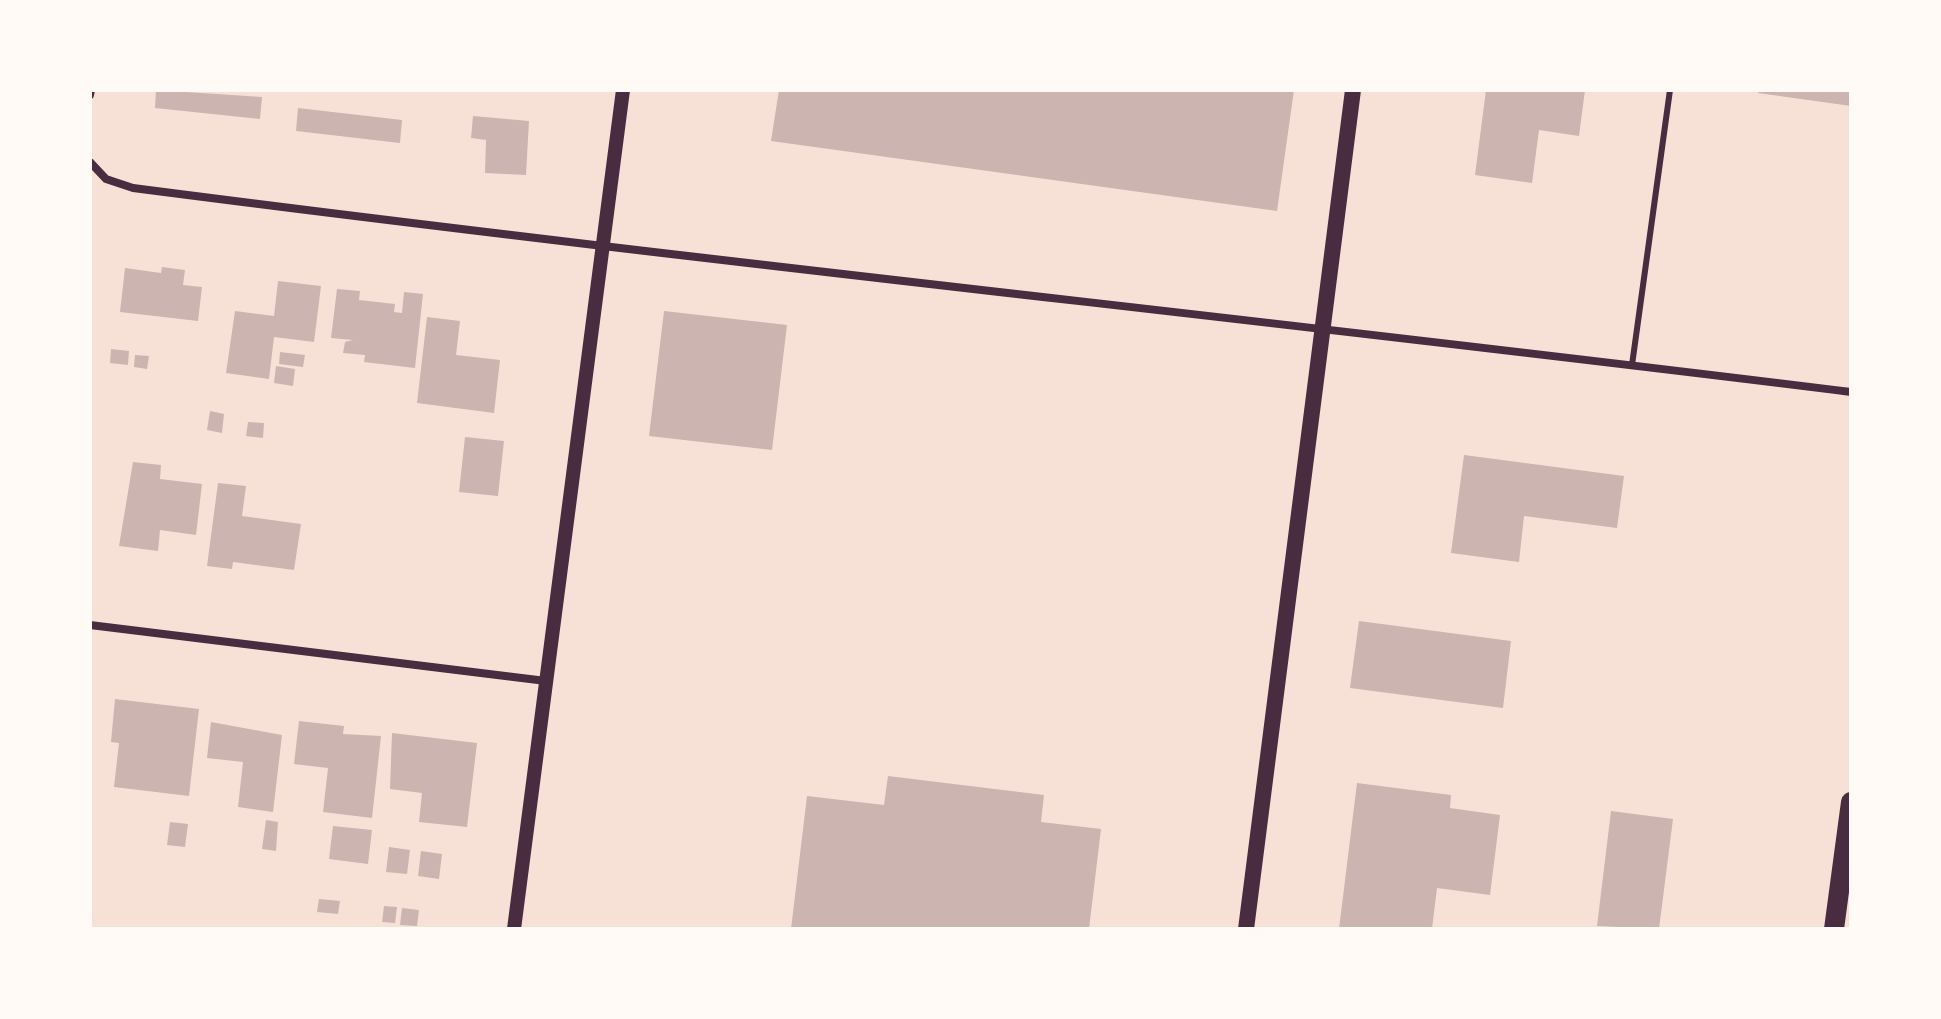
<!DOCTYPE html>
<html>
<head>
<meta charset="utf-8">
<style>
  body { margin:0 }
  #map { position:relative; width:1941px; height:1019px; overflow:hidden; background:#f7e1d7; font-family:Roboto,sans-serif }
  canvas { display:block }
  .frame { position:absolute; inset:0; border:92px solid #fffaf5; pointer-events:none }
</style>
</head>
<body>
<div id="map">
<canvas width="1941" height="1019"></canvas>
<div class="frame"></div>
</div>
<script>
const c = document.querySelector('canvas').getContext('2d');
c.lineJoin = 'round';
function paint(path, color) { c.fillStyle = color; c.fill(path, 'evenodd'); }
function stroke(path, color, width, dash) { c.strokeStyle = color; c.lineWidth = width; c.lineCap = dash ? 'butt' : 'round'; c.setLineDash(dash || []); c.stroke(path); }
paint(new Path2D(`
  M 156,90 L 262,97 L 260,119 L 155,108 Z
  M 779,90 L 1294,90 L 1277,211 L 771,141 Z
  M 1486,90 L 1585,90 L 1579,136 L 1539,130 L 1532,183 L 1475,175 Z
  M 1759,90 L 1851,90 L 1851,106 L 1758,93 Z
  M 298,108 L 402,120 L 400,143 L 296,131 Z
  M 473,116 L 529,121 L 526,175 L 485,173 L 486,140 L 471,138 Z
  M 162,267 L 185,270 L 183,285 L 202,287 L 198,321 L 120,312 L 125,268 L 161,273 Z
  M 278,281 L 321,286 L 314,342 L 274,337 L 269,379 L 226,373 L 235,311 L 274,316 Z
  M 337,289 L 360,291 L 359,300 L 395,304 L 394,312 L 402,313 L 404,292 L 423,294 L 415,368 L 364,362 L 365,355 L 343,353 L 345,342 L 353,340 L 331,338 Z
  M 664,311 L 787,325 L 772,450 L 649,436 Z
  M 427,317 L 460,321 L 456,355 L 500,360 L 494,413 L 417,403 Z
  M 111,349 L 129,351 L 128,365 L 110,363 Z
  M 280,352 L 305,355 L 303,367 L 279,364 Z
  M 135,355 L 149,356 L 147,369 L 134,367 Z
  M 276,366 L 295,369 L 293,386 L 274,383 Z
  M 210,411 L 224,414 L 222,433 L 207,430 Z
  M 248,422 L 264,423 L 263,438 L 246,436 Z
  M 465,437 L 504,441 L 498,496 L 459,492 Z
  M 1464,455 L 1624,476 L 1617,528 L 1524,516 L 1519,562 L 1451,553 Z
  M 133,462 L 161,465 L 160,479 L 202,484 L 196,535 L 160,530 L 158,551 L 119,546 Z
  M 218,483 L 246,486 L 242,516 L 301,524 L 294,570 L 233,562 L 232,569 L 207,566 Z
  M 1359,621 L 1511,641 L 1503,708 L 1350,688 Z
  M 115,699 L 199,709 L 189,796 L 114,787 L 119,743 L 111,742 Z
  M 299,721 L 344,726 L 343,734 L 381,736 L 372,818 L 323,812 L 328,768 L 294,764 Z
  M 211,722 L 282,735 L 273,812 L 238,807 L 243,762 L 207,758 Z
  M 392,733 L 477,743 L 467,827 L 419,822 L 422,793 L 390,789 Z
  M 888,776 L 1044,795 L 1041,822 L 1101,829 L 1089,929 L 791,929 L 807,796 L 884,805 Z
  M 1357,783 L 1451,795 L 1450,808 L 1500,815 L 1490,895 L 1437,888 L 1432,929 L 1339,929 Z
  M 1611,811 L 1673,819 L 1659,929 L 1597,926 Z
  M 266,820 L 278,822 L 276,851 L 262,849 Z
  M 170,822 L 188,824 L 185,847 L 167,845 Z
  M 333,826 L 372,830 L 368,864 L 329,859 Z
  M 389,847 L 410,850 L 407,874 L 386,872 Z
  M 421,851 L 442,854 L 439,879 L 418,876 Z
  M 319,899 L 340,901 L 338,914 L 317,912 Z
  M 384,906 L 397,907 L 395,923 L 382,922 Z
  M 402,908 L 419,910 L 417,926 L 400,925 Z`), '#ccb4b1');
stroke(new Path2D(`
  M 1632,365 L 1670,90`), '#4a2c40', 6);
stroke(new Path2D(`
  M 90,95 L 91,90
  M 90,162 L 106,179 L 133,188 C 705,262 1279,321 1851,392
  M 90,625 L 546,681`), '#4a2c40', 8);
stroke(new Path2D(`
  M 514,929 L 623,90`), '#4a2c40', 14);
stroke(new Path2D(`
  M 1246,929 L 1353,90`), '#4a2c40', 16);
stroke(new Path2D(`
  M 1834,929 L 1851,802`), '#4a2c40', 20);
</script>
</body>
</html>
